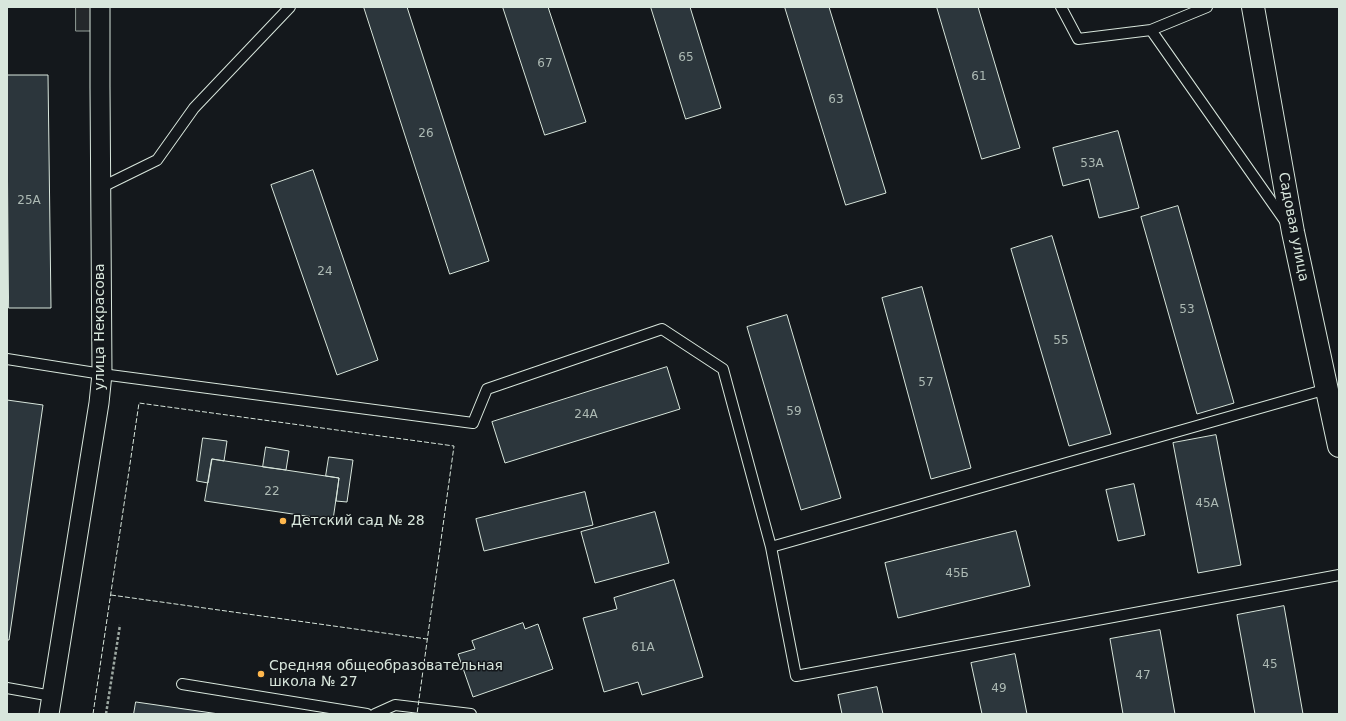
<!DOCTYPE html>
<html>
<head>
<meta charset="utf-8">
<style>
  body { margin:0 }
  #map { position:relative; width:1346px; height:721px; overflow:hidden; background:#14181c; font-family:"DejaVu Sans",sans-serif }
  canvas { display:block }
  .frame { position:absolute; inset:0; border:8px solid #d8e6dc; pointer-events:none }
</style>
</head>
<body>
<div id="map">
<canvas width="1346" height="721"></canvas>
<div class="frame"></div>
</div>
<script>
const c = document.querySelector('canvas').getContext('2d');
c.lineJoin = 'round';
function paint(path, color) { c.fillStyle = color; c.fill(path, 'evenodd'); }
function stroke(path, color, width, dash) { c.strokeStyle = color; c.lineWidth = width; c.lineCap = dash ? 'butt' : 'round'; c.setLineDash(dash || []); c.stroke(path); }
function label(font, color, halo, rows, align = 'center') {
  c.font = font + ' "DejaVu Sans",sans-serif'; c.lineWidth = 3; c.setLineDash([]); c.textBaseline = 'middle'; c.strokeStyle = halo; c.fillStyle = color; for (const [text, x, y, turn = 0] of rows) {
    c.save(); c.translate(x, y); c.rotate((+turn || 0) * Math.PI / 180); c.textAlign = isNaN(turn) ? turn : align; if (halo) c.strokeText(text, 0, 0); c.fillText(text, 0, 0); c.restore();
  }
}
const parking = new Path2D(`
  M 76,7 L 92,7 L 92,31 L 76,31 Z`);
paint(parking, '#24282b');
stroke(parking, '#939e99', 1);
const building = new Path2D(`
  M 364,7 L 407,7 L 489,261 L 450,274 Z
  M 503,7 L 548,7 L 586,122 L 545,135 Z
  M 651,7 L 690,7 L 721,108 L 686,119 Z
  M 785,7 L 829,7 L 886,193 L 846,205 Z
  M 937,7 L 978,7 L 1020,148 L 982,159 Z
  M 7,75 L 48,75 L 51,308 L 9,308 Z
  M 1118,131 L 1139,208 L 1099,218 L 1089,179 L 1063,186 L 1053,148 Z
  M 313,170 L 378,360 L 337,375 L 271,185 Z
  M 1178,206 L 1234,403 L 1197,414 L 1141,217 Z
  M 1052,236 L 1111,434 L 1069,446 L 1011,249 Z
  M 922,287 L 971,468 L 931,479 L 882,298 Z
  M 787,315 L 841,498 L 801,510 L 747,327 Z
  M 667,367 L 680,409 L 505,463 L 492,422 Z
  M 7,400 L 43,405 L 9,640 L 7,640 Z
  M 1216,435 L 1241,565 L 1198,573 L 1173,443 Z
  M 203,438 L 227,441 L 224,461 L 212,459 L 208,483 L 197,481 Z
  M 266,447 L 289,451 L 286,470 L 263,467 Z
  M 329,457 L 353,460 L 347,502 L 336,501 L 339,478 L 326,476 Z
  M 212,459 L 339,478 L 333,520 L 205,501 Z
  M 1134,484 L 1145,535 L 1118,541 L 1106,490 Z
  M 585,492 L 593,525 L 484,551 L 476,519 Z
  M 655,512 L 669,563 L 595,583 L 581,532 Z
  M 1016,531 L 1030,586 L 898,618 L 885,563 Z
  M 674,580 L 703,677 L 642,695 L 638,682 L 604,692 L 583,618 L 617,609 L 614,598 Z
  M 1284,606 L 1303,714 L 1255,714 L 1237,615 Z
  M 523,623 L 525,629 L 538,624 L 553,669 L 473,697 L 458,654 L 475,649 L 472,641 Z
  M 1160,630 L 1175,714 L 1123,714 L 1110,639 Z
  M 1015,654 L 1027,714 L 982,714 L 971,663 Z
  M 877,687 L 883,714 L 842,714 L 838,695 Z
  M 136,702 L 219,714 L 134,714 Z`);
paint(building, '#2c363c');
stroke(building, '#d8e6dc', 1);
const service = new Path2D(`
  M 1061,7 L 1078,39 L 1151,30 L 1285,221
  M 1151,30 L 1207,7
  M 100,188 L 157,160 L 194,108 L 290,7
  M 7,359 L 102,374 L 473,423 L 487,389 L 662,329 L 723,369 L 771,547 L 796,676 L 1339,575
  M 771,547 L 1327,389
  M 182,684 L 367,714
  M 7,688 L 52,696
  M 375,714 L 395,705 L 471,714`);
const minor = new Path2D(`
  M 49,714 L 99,403 L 102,374 L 100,87 L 100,7`);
const secondary = new Path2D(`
  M 1253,7 L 1293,232 L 1339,446`);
stroke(service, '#d8e6dc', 12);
stroke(minor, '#d8e6dc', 21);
stroke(secondary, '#d8e6dc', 24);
stroke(new Path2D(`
  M 106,714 L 120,625`), '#9da8a2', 2.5, [3, 2]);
stroke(service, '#14181c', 10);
stroke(minor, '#14181c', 19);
stroke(secondary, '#14181c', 22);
stroke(new Path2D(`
  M 111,595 L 427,639
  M 93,714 L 139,403 L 454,446 L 417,714`), '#d8e6dc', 1, [5, 2]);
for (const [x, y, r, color] of [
  [283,521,4,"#ffb74d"],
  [261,674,4,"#ffb74d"]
]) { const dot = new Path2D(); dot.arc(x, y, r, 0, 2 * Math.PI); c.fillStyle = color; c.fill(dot); stroke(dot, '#14181c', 1.5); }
label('12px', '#adbab4', null, [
  ["65",686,58],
  ["67",545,64],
  ["61",979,77],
  ["63",836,100],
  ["26",426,134],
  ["53А",1092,164],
  ["25А",29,201],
  ["24",325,272],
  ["53",1187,310],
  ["55",1061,341],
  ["57",926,383],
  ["59",794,412],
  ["24А",586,415],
  ["22",272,492],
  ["45А",1207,504],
  ["45Б",957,574],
  ["61А",643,648],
  ["45",1270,665],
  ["47",1143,676],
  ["49",999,689]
]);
label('14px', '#d8e6dc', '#14181c', [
  ["Садовая улица",1293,227,79],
  ["улица Некрасова",100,327,-90]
]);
label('14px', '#d8e6dc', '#14181c', [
  ["Детский сад № 28",291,521],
  ["Средняя общеобразовательная",269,666],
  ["школа № 27",269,682]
], 'left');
</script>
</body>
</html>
